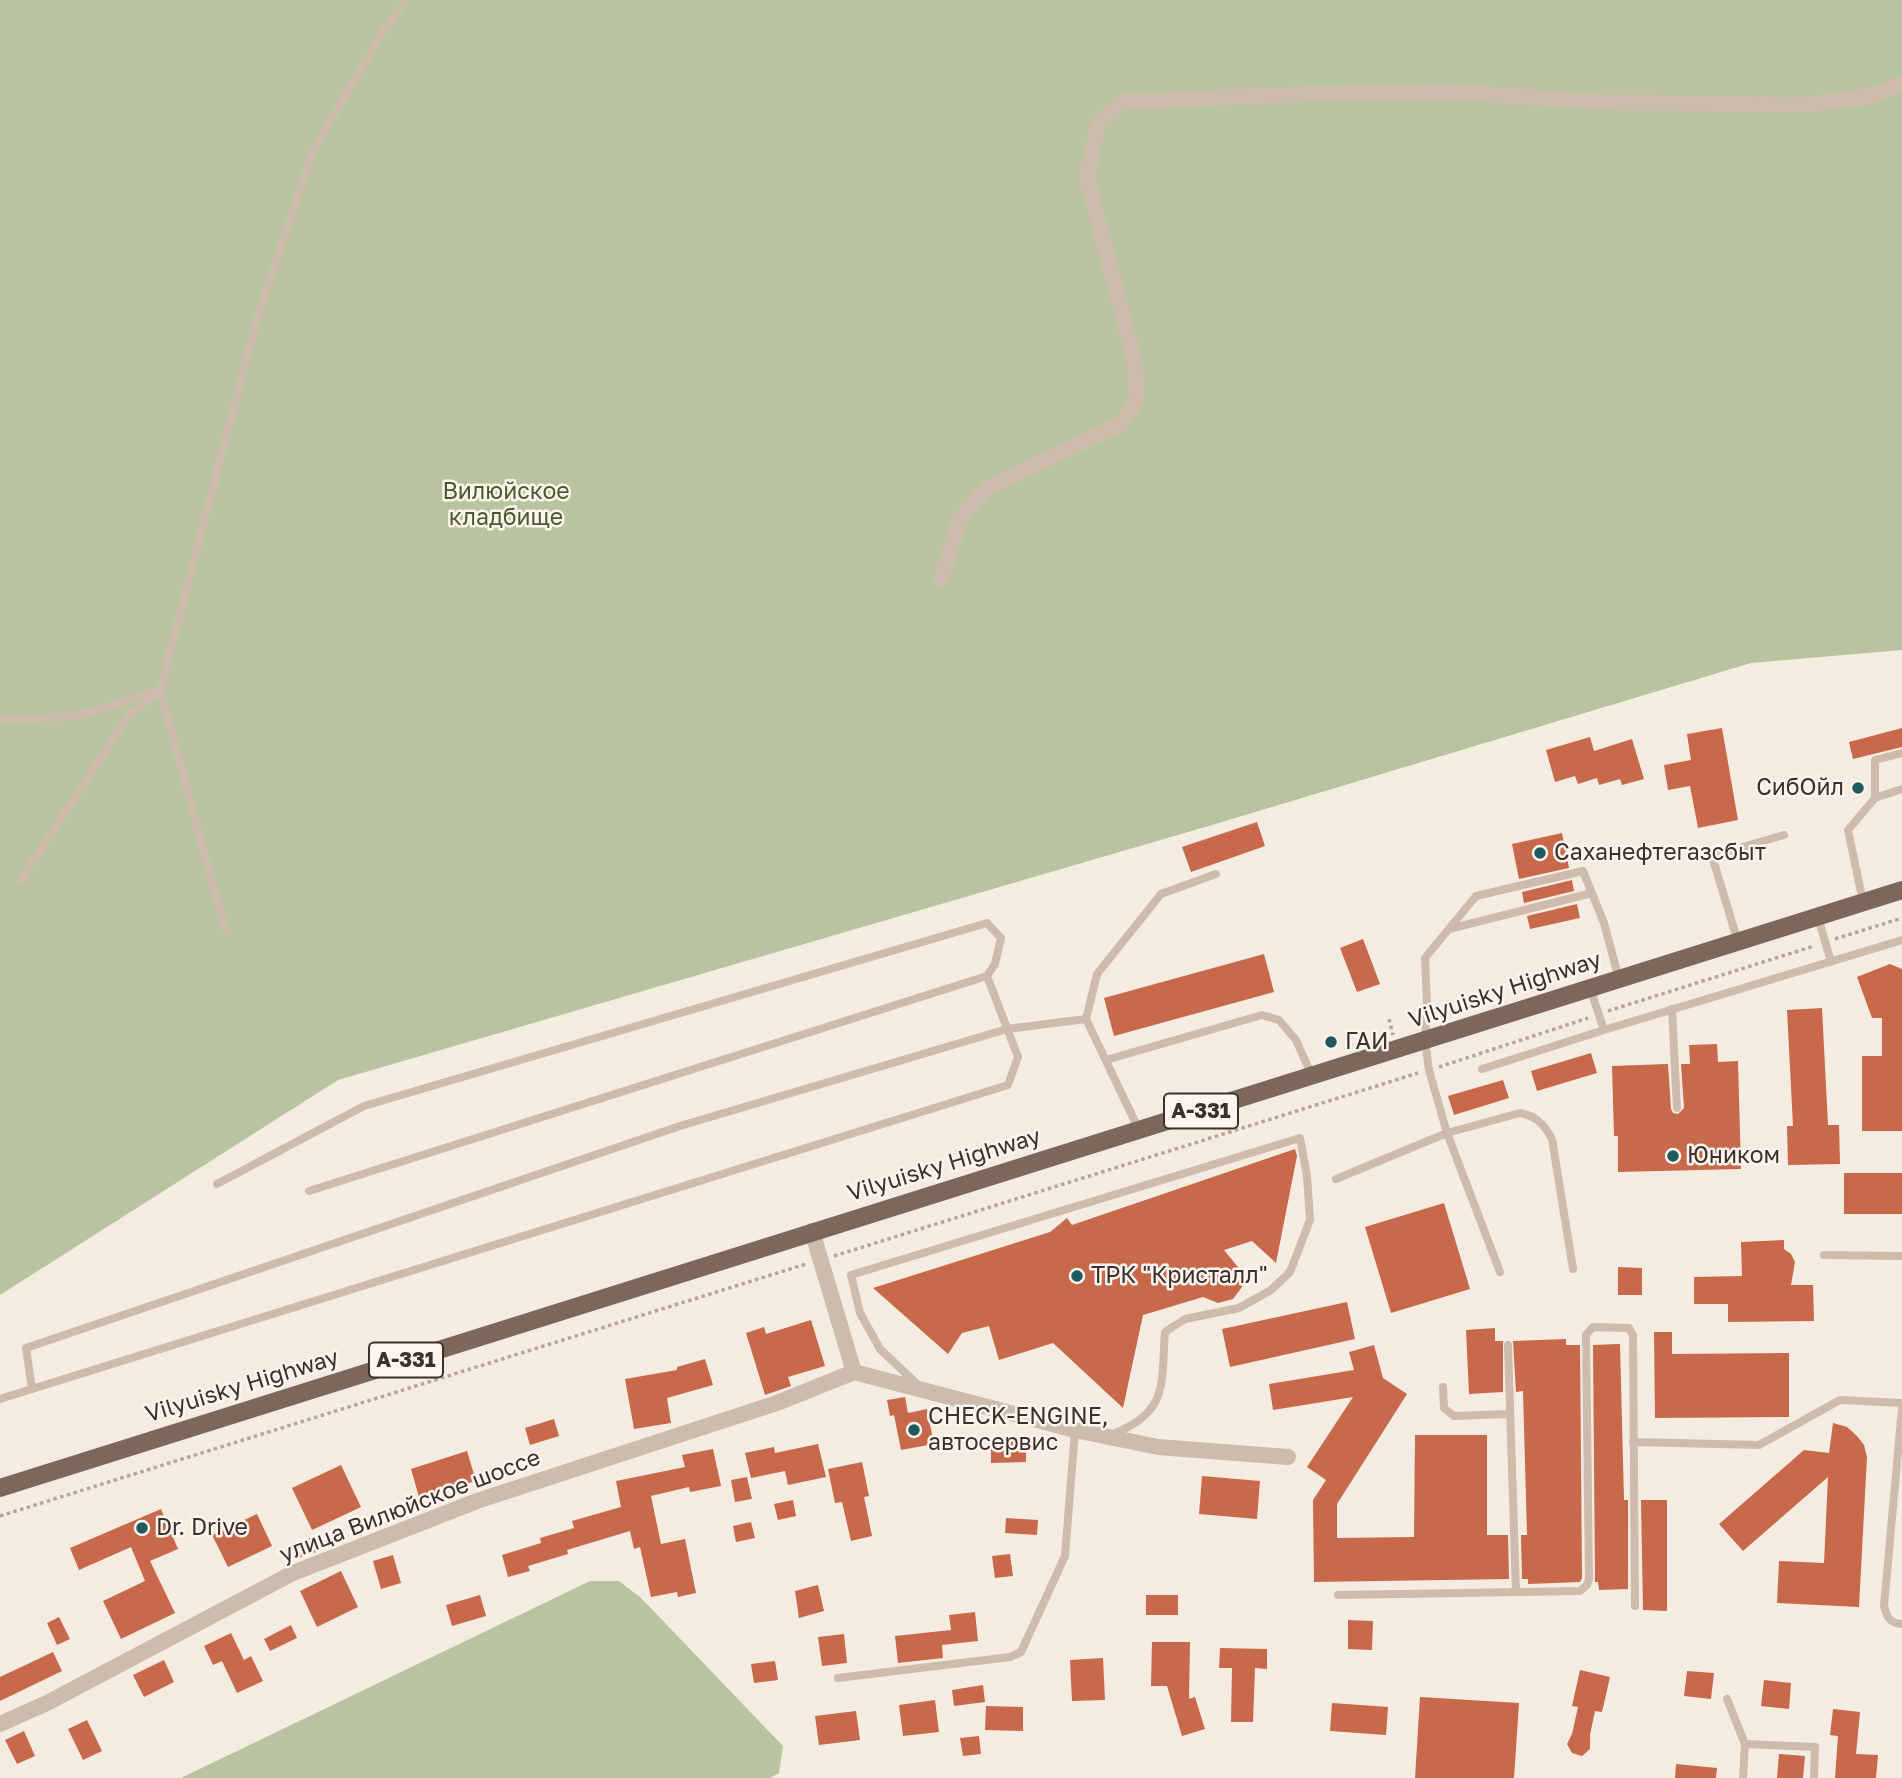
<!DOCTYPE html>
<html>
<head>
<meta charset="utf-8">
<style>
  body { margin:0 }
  canvas { display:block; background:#f4ebe1 }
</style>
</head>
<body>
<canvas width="1902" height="1778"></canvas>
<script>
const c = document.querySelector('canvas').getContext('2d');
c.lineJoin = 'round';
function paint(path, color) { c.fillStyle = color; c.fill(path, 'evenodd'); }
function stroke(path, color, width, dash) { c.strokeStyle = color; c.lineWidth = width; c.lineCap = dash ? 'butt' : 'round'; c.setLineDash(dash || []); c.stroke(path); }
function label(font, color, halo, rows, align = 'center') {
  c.font = font + ' "Golos Text",sans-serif'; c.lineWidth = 5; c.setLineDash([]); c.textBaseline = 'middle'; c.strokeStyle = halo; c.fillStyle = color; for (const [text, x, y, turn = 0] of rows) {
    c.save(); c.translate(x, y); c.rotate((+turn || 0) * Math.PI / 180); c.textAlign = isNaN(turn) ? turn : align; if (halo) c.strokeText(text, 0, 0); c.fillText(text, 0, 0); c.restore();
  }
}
paint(new Path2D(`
  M 0,0 L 1902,0 L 1902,650 L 1751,663 L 1212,825 L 338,1080 L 0,1295 Z
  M 590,1581 L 619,1581 L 641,1598 L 783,1746 L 779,1773 L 770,1778 L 181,1778 Z`), '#b8c4a0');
paint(new Path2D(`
  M 1722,728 L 1738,820 L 1698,828 L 1690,786 L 1668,790 L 1664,765 L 1691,760 L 1687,734 Z
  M 1902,728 L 1902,747 L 1853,759 L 1849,742 Z
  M 1590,737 L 1594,751 L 1632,739 L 1644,779 L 1622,785 L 1620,779 L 1599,785 L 1597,778 L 1578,784 L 1575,776 L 1555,782 L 1546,750 Z
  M 1257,822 L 1265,846 L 1191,872 L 1182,847 Z
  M 1562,833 L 1569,868 L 1519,879 L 1512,844 Z
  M 1572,880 L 1574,891 L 1524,903 L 1522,892 Z
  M 1577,904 L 1580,918 L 1530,929 L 1527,916 Z
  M 1363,939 L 1380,984 L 1357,992 L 1340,948 Z
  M 1264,954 L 1274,992 L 1114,1036 L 1104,998 Z
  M 1890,964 L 1902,969 L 1902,1131 L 1862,1131 L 1862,1056 L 1882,1056 L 1882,1018 L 1872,1018 L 1857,977 Z
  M 1822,1008 L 1828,1125 L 1839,1125 L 1840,1164 L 1788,1165 L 1787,1126 L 1793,1126 L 1787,1010 Z
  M 1717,1044 L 1718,1062 L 1738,1061 L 1741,1169 L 1618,1172 L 1618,1136 L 1614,1136 L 1612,1066 L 1668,1064 L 1671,1109 L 1673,1113 L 1678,1114 L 1684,1108 L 1681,1064 L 1690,1064 L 1689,1045 Z
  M 1591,1053 L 1597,1073 L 1537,1091 L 1531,1071 Z
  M 1503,1080 L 1509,1098 L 1454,1115 L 1448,1096 Z
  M 1295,1149 L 1297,1156 L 1276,1263 L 1252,1241 L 1224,1250 L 1242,1272 L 1242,1287 L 1233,1299 L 1218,1303 L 1203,1297 L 1143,1315 L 1123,1408 L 1053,1343 L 999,1360 L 989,1326 L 962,1333 L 948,1354 L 873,1288 L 1050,1232 L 1067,1218 L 1072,1225 Z
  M 1844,1173 L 1902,1173 L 1902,1214 L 1844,1214 Z
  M 1444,1203 L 1470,1289 L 1391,1313 L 1365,1227 Z
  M 1784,1240 L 1784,1249 L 1791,1254 L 1795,1262 L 1791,1285 L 1813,1285 L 1814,1321 L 1728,1322 L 1728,1304 L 1694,1304 L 1694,1277 L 1742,1276 L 1741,1242 Z
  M 1618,1267 L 1642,1268 L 1642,1295 L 1618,1295 Z
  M 1347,1302 L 1355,1339 L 1230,1367 L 1222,1329 Z
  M 811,1320 L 825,1366 L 788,1377 L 791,1386 L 765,1395 L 746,1333 L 764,1327 L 766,1334 Z
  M 1495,1328 L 1495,1341 L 1503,1341 L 1503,1392 L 1469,1394 L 1466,1330 Z
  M 1654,1332 L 1672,1332 L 1672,1354 L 1789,1353 L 1789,1417 L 1655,1418 Z
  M 1566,1339 L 1566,1345 L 1580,1345 L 1582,1578 L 1580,1582 L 1528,1584 L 1528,1579 L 1522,1579 L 1521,1535 L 1527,1535 L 1523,1391 L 1516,1392 L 1513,1341 Z
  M 1620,1344 L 1624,1500 L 1628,1500 L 1628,1589 L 1599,1590 L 1598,1582 L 1595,1582 L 1593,1345 Z
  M 1374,1345 L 1383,1378 L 1407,1394 L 1337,1504 L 1337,1538 L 1414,1537 L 1415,1435 L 1487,1435 L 1487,1535 L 1508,1535 L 1509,1579 L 1314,1582 L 1313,1500 L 1326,1480 L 1307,1467 L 1353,1397 L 1273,1410 L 1269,1384 L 1354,1370 L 1349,1352 Z
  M 705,1359 L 713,1385 L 667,1398 L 671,1423 L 634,1429 L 625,1379 L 677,1370 L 677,1367 Z
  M 905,1397 L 908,1413 L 927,1409 L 934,1444 L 901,1450 L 894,1415 L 890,1416 L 887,1400 Z
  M 554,1419 L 559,1436 L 530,1445 L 525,1428 Z
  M 1833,1423 L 1847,1427 L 1857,1436 L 1864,1445 L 1867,1457 L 1859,1607 L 1777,1603 L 1779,1561 L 1824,1563 L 1828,1477 L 1743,1551 L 1719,1524 L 1804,1450 L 1829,1453 Z
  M 991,1438 L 1026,1438 L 1026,1462 L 991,1463 Z
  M 818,1444 L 826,1477 L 788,1485 L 785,1471 L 751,1478 L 745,1453 L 774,1447 L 775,1453 Z
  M 713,1449 L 721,1486 L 690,1492 L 689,1487 L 651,1496 L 661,1544 L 685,1539 L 696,1593 L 678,1597 L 677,1592 L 651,1597 L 640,1547 L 634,1549 L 630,1531 L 567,1550 L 568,1554 L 528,1566 L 530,1571 L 508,1577 L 502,1555 L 541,1543 L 540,1538 L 574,1528 L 572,1521 L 621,1507 L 616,1481 L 685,1467 L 682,1455 Z
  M 467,1451 L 476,1481 L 419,1497 L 411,1469 Z
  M 862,1462 L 869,1496 L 864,1497 L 872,1536 L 851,1541 L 842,1502 L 835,1503 L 828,1469 Z
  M 341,1465 L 361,1507 L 312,1530 L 292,1488 Z
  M 1202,1476 L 1260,1481 L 1257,1519 L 1199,1514 Z
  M 747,1477 L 752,1499 L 735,1502 L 731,1480 Z
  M 793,1500 L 796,1516 L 778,1520 L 774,1504 Z
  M 1641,1500 L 1667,1500 L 1667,1611 L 1643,1610 Z
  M 161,1509 L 178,1549 L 150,1561 L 175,1613 L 121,1639 L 103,1601 L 145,1581 L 131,1547 L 79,1570 L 70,1548 Z
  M 257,1514 L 272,1546 L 228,1567 L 212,1535 Z
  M 1006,1518 L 1038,1520 L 1037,1535 L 1005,1533 Z
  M 751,1522 L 755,1538 L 736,1542 L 733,1526 Z
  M 318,1536 L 322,1550 L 298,1558 L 293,1543 Z
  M 1010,1554 L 1013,1576 L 995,1578 L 992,1556 Z
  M 393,1555 L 401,1583 L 381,1589 L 373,1561 Z
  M 341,1571 L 358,1607 L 317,1627 L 300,1591 Z
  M 818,1585 L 824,1611 L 799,1618 L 795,1591 Z
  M 480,1595 L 486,1616 L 452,1626 L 446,1605 Z
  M 1146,1595 L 1178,1595 L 1178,1615 L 1146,1615 Z
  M 975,1612 L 978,1641 L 942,1645 L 943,1658 L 898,1663 L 895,1636 L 951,1630 L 949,1615 Z
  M 59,1617 L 70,1639 L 57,1645 L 47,1623 Z
  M 1348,1620 L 1373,1621 L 1372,1650 L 1348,1649 Z
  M 291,1625 L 297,1638 L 270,1651 L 264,1639 Z
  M 231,1633 L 244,1660 L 251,1656 L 263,1681 L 237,1693 L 222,1661 L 213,1665 L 204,1646 Z
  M 844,1634 L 847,1663 L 822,1666 L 818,1637 Z
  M 1152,1642 L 1190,1642 L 1189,1699 L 1195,1697 L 1205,1729 L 1182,1736 L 1167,1686 L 1151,1686 Z
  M 1220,1648 L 1267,1649 L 1267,1669 L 1255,1668 L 1253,1722 L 1231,1722 L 1232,1668 L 1219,1668 Z
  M 53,1652 L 62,1671 L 0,1701 L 0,1677 Z
  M 1103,1658 L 1105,1700 L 1072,1701 L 1070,1660 Z
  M 164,1660 L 174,1682 L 144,1697 L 133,1675 Z
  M 775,1661 L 778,1680 L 754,1683 L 751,1664 Z
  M 1580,1670 L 1610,1677 L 1602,1712 L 1595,1711 L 1590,1735 L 1590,1749 L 1582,1756 L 1572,1753 L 1567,1744 L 1572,1734 L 1578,1707 L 1572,1706 Z
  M 1687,1671 L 1714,1673 L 1711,1699 L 1684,1696 Z
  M 1764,1680 L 1791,1683 L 1789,1709 L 1761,1706 Z
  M 983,1685 L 985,1702 L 954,1706 L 952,1690 Z
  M 1420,1697 L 1519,1703 L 1514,1778 L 1415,1778 Z
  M 935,1700 L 939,1732 L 903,1736 L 899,1705 Z
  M 1332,1703 L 1388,1707 L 1386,1735 L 1330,1731 Z
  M 986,1706 L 1023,1707 L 1023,1731 L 985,1730 Z
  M 1833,1709 L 1860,1712 L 1856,1754 L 1878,1755 L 1876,1778 L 1835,1778 L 1838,1736 L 1830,1735 Z
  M 856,1711 L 860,1740 L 819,1745 L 815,1716 Z
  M 87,1720 L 102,1751 L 83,1760 L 68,1729 Z
  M 24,1731 L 35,1756 L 17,1764 L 5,1740 Z
  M 979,1736 L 981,1754 L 963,1756 L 960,1738 Z
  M 1779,1754 L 1805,1756 L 1803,1778 L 1777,1778 Z
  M 1676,1764 L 1717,1768 L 1716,1778 L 1675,1778 Z`), '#c8694b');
stroke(new Path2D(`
  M 1835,939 L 1902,918
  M 1608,1011 L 1814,946
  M 1389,1019 L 1393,1035
  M 1439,1067 L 1588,1018
  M 834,1256 L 1418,1073
  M 0,1516 L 806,1264`), '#b9a596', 3.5, [3.5, 3.5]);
stroke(new Path2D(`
  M 0,719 L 75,717 L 154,692
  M 1875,798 L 1902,789
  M 21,880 L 129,716 L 160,690
  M 1863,902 L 1848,830 L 1875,798 L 1875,760 L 1902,753
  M 1818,917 L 1831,962
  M 225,929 L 160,690 L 257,319 L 313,151 L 379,38 L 406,0
  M 1449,929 L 1592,893
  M 1738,942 L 1712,856 L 1784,835
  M 1590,988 L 1604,1030
  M 1672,1009 L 1677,1108
  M 1086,1019 L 1097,974 L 1161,894 L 1216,874
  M 1106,1060 L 1262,1015 L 1279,1020 L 1296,1040 L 1312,1076
  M 1482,1069 L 1604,1030 L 1902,940
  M 1336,1179 L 1447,1133 L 1520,1113 C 1536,1116 1544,1124 1552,1139 L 1573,1269
  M 309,1191 L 987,976
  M 1824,1255 L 1902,1256
  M 1500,1272 L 1447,1133 L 1429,1070 L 1425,1041 L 1427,1004 L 1425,958 L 1476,896 L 1583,871 L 1604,923 L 1619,979
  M 1508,1345 L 1516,1592
  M 918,1385 L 880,1349 L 860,1313 L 851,1275 L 1300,1138 L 1307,1176 L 1310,1220 L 1290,1272 L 1271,1290 L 1239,1308 L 1185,1319 L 1165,1332 C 1161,1386 1169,1412 1111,1435
  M 1443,1387 L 1444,1408 L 1454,1416 L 1509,1414
  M 32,1389 L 26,1348 L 680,1126 L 1007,1029 L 1086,1019 L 1139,1130
  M 0,1399 L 1008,1085 L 1018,1057 L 987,976 L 995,964 L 1001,938 L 987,923 L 364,1106 L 217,1184
  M 1902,1408 L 1884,1606 C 1887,1617 1889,1623 1902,1624
  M 1633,1442 L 1759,1445 L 1840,1400 L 1902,1403
  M 1338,1595 L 1580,1591 L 1587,1585 L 1589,1579 L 1586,1335 L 1593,1327 L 1629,1328 L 1633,1335 L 1635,1606
  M 838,1678 L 1010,1657 L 1021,1652 L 1065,1556 L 1075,1430
  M 1727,1699 L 1745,1744 L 1743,1778
  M 1745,1744 L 1815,1747 L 1814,1778`), '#cdbbac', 8);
stroke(new Path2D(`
  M 941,579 L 961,516 L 988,488 L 1122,423 L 1137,400 L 1135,363 L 1087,177 L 1098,124 L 1121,102 L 1306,94 L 1455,92 L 1602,102 L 1800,105 L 1867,97 L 1902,84
  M 812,1231 L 854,1372 L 1075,1430 L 1158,1447 L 1288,1457
  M 0,1724 L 47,1703 L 293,1573 L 477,1501 L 777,1403 L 854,1372`), '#cdbbac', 16);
stroke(new Path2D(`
  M 0,1488 L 1902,890`), '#7d675c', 18);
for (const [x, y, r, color] of [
  [1858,788,7,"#1f5a5e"],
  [1540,853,7,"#1f5a5e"],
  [1331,1042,7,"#1f5a5e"],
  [1673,1156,7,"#1f5a5e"],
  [1077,1276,7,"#1f5a5e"],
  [914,1430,7,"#1f5a5e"],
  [142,1528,7,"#1f5a5e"]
]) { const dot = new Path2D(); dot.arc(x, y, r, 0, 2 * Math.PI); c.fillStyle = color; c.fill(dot); stroke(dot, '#fbf5ee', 2.5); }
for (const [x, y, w] of [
  [1201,1111,74],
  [406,1360,74]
]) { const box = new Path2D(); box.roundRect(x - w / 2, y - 17.5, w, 35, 5); c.fillStyle = '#fbf5ee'; c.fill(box); stroke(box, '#3b302b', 2); }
label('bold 21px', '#3b302b', null, [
  ["А-331",1201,1111],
  ["А-331",406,1360]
]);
label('23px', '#4a5a2e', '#fbf5ee', [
  ["Вилюйское",506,492],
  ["кладбище",506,518]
]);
label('23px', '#3b302b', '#fbf5ee', [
  ["СибОйл",1844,788,"right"],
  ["Саханефтегазсбыт",1554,853],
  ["ГАИ",1345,1042],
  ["Юником",1687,1156],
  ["ТРК \"Кристалл\"",1091,1276],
  ["CHECK-ENGINE,",928,1417],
  ["автосервис",928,1443],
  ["Dr. Drive",156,1528]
], 'left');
label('23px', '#3b302b', '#fbf5ee', [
  ["Vilyuisky Highway",1505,990,-18],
  ["Vilyuisky Highway",944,1165,-17],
  ["Vilyuisky Highway",242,1386,-17],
  ["улица Вилюйское шоссе",410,1506,-21]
]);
</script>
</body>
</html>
